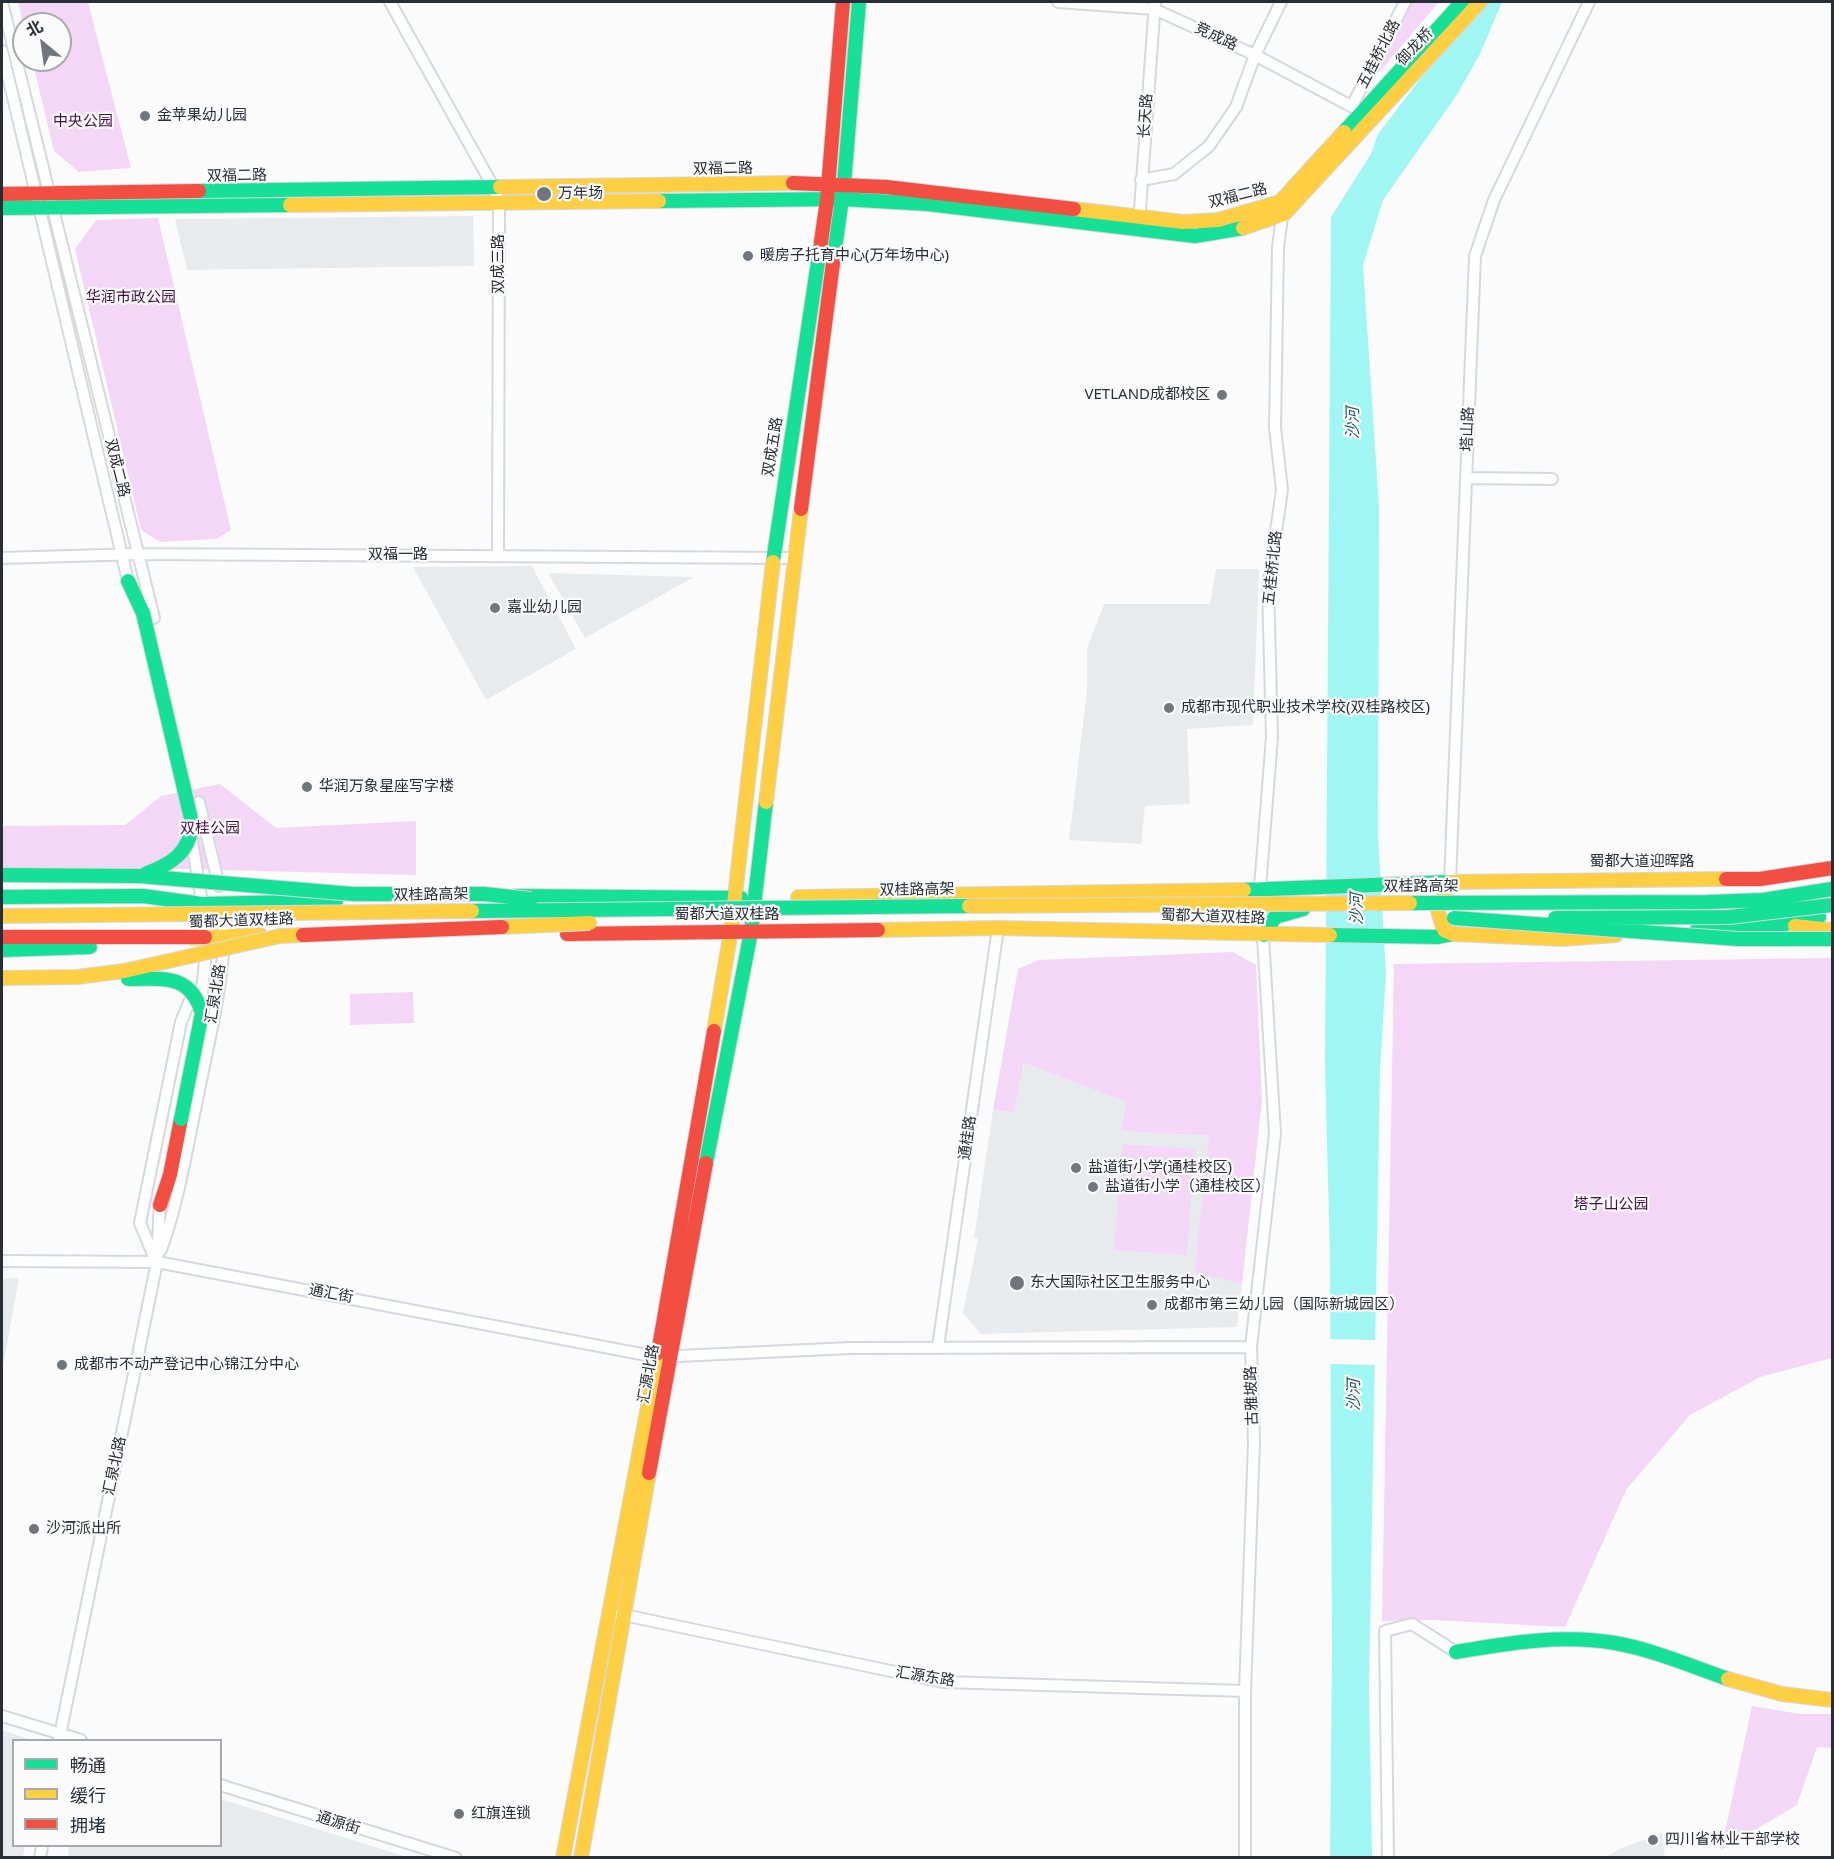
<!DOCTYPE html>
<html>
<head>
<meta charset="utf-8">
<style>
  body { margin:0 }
  #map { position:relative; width:1834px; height:1859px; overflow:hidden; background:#fbfbfb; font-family:"Noto Sans","Noto Sans SC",sans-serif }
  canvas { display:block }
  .frame { position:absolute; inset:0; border:3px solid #272e37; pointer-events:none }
  .legend { position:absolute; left:12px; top:1739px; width:210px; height:108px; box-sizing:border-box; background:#fbfbfb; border:2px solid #a6a9ad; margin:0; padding:8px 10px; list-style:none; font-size:18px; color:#272e37 }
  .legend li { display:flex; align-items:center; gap:12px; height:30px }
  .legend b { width:30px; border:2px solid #a6a9ad }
  .north { position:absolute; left:12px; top:12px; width:60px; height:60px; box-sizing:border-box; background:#fbfbfb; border:2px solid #a6a9ad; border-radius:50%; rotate:331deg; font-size:16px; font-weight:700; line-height:24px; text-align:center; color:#272e37 }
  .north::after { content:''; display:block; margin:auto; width:21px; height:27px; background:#71767c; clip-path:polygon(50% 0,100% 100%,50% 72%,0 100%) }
</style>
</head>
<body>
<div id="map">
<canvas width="1834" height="1859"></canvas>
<div class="frame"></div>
<ul class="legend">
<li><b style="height:8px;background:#16e098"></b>畅通</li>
<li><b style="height:8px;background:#ffcf43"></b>缓行</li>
<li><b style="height:8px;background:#f24e42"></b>拥堵</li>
</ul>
<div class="north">北</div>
</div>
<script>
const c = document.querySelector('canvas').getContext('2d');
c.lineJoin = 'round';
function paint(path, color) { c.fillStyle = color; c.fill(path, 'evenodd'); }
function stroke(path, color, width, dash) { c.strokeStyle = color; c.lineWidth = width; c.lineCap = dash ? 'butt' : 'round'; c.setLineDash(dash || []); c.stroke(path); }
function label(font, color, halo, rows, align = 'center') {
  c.font = font + ' "Noto Sans","Noto Sans SC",sans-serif'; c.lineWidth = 4.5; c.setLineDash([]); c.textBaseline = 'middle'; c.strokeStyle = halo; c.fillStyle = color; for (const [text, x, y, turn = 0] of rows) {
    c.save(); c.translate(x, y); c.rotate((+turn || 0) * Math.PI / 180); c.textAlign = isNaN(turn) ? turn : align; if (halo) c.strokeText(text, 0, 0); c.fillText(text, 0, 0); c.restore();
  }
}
paint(new Path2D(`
  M 473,216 L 474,266 L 187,270 L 175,219 Z
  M 532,566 L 576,649 L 486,700 L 413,567 Z
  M 1216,569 L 1259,569 L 1253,725 L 1187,729 L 1190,804 L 1145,806 L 1141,844 L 1069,840 L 1087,691 L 1087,648 L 1104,604 L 1210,604 Z
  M 548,573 L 694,577 L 585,638 Z
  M 1024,1063 L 1126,1102 L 1121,1131 L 1210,1136 L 1194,1272 L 1242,1284 L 1237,1327 L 981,1334 L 963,1313 L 978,1239 L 974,1238 L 993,1110 L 1014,1111 Z
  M 19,1278 L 2,1372 L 2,1279 Z
  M 2,1730 L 31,1740 L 14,1740 L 14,1846 L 25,1846 L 23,1857 L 2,1857 Z
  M 221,1799 L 407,1857 L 68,1857 L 69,1846 L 220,1846 Z
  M 1662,1833 L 1665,1857 L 1605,1857 L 1622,1848 Z`), '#e8ebee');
paint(new Path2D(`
  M 18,2 L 88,2 L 131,168 L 79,172 L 54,151 L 32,60 L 60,60 L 60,24 L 24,24 L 24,27 Z
  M 1411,2 L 1439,2 L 1369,84 Z
  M 158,218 L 231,530 L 216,539 L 160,542 L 141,530 L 75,249 L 96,220 Z
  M 220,784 L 276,828 L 416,821 L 416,875 L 145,868 L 2,868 L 2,826 L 125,825 L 161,796 Z
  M 1233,952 L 1256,965 L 1262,1100 L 1242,1284 L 1194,1272 L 1209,1136 L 1121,1131 L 1126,1102 L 1024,1063 L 1014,1112 L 993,1110 L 1018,969 L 1038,960 Z
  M 1832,958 L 1832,1358 L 1760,1377 L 1690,1415 L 1626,1490 L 1565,1627 L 1433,1620 L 1382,1621 L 1394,964 Z
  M 413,992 L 414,1023 L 350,1025 L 350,994 Z
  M 1122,1144 L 1195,1149 L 1187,1255 L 1114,1250 Z
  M 1752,1706 L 1800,1714 L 1832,1714 L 1832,1748 L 1817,1747 L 1797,1805 L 1721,1850 Z`), '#f4d7f7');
paint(new Path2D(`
  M 1458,2 L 1502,2 L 1480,54 L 1456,96 L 1383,200 L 1363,265 L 1379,507 L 1378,837 L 1386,973 L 1380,1070 L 1369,1687 L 1372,1857 L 1330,1858 L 1332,1652 L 1330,1257 L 1325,1064 L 1331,217 L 1371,154 L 1378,134 L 1431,65 Z`), '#9ff6f2');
paint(new Path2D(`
  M 1327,1339 L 1379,1340 L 1379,1365 L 1327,1364 Z`), '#fbfbfb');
const street = new Path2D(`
  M 2,2 L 154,618
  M 390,2 L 495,190 L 499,203 L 498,555
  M 1058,2 L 1154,9 L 1255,55 L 1362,112
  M 2,51 L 129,585
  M 1352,106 L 1405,2
  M 1141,180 L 1174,174 L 1209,146 L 1236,107 L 1255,55 L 1281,2
  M 1139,223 L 1155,2
  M 1466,478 L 1552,479
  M 2,558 L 139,554 L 794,558
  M 199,802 L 219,886
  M 192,841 L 203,909
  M 1450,882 L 1475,256 L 1494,200 L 1589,2
  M 201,1001 L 206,951
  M 161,1250 C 179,1200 187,1147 198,1095 C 210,1035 227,971 224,910
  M 155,1259 L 140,1223 L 181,1022 L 193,993
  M 2,1261 L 157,1262 L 657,1357 L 850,1348 L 1251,1347
  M 938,1347 L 998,928
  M 619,1614 L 943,1682 L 1245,1691
  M 2,1716 L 81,1740
  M 59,1740 L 157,1262 L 160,1202
  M 220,1785 L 456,1858
  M 40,1858 L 42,1846
  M 1245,1858 L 1245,1691 L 1254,1443 L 1251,1347 L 1275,1134 L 1260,888 L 1272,737 L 1268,587 L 1282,490 L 1275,428 L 1278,247 L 1283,210
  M 1388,1858 L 1385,1631 L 1412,1624 L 1456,1652`);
const fast = new Path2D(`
  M 1344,132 L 1462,2
  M 199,191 L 500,187
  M 659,201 L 842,199 L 928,204 L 1195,236 L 1243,228
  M 2,208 L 290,205
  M 833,263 L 844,184 L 859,2
  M 773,562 L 821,242
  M 128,581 L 143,613
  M 1244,890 L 1450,882
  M 516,896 L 741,898
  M 2,897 L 143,896 L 202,904 L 336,901
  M 1696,931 L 1785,924 L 1819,917
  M 1264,935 L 1275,917 L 1303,909
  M 1330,935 L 1437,937 L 1453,934
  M 2,950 L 90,947
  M 706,1163 L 751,932 L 766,802
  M 1456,1652 C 1508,1643 1562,1634 1615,1643 C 1654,1650 1691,1666 1728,1679`);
const slow = new Path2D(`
  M 500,187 L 793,183
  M 290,205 L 659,201
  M 1074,209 L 1183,222 L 1218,220 L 1280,202 L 1344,132
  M 1243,228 L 1284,214 L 1480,2
  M 766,802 L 801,509
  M 1450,882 L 1438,911 L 1444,930 L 1453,934 L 1562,939 L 1616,935
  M 1450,882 L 1726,879
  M 798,897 L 1244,890
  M 1795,926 L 1832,930
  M 878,930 L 998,928 L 1330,935
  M 192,938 L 260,935
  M 714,1031 L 731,931 L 773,562
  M 1728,1679 L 1782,1694 L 1832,1700
  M 563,1858 L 658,1353
  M 581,1858 L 649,1473`);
const jam = new Path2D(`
  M 793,183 L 886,187 L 1074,209
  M 2,194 L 199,191
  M 821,242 L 827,200 L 843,2
  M 801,509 L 833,263
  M 1726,879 L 1760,879 L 1832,868
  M 567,934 L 878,930
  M 2,937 L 205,937
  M 160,1205 L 170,1175 L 181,1119
  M 658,1353 L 714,1031
  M 649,1473 L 706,1163`);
stroke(street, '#d5d9dd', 14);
stroke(fast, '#d5d9dd', 16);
stroke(slow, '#d5d9dd', 16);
stroke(jam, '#d5d9dd', 16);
stroke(street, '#fefefe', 10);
stroke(fast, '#16e098', 14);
stroke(slow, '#ffcf43', 14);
stroke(jam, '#f24e42', 14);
const fastBridge = new Path2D(`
  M 143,613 L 192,823 C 190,853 171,864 145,874
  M 2,875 L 139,876 L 353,894 L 484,894 L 531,899
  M 1410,903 L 1708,902 L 1763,900 L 1832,889
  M 472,911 L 969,906
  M 1454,918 L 1738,939 L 1832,939
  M 1555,918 L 1729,917 L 1832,905
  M 128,979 C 163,979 190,973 202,1013 L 181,1119`);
const slowBridge = new Path2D(`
  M 969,906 L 1410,903
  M 2,916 L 472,911
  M 502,927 L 590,923
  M 2,978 L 77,977 L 124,971 L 280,936 L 303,935`);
const jamBridge = new Path2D(`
  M 303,935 L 502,927`);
stroke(fastBridge, '#d5d9dd', 16, []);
stroke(slowBridge, '#d5d9dd', 16, []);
stroke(jamBridge, '#d5d9dd', 16, []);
stroke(fastBridge, '#16e098', 14);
stroke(slowBridge, '#ffcf43', 14);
stroke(jamBridge, '#f24e42', 14);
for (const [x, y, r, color] of [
  [145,116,6,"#71767c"],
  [544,194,8,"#71767c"],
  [748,256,6,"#71767c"],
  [1222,395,6,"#71767c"],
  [495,608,6,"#71767c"],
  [1169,708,6,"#71767c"],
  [307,787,6,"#71767c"],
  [1076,1168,6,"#71767c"],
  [1093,1187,6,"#71767c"],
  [1017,1283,8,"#71767c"],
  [1152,1305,6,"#71767c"],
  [62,1365,6,"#71767c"],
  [34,1529,6,"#71767c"],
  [459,1814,6,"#71767c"],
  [1653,1840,6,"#71767c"]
]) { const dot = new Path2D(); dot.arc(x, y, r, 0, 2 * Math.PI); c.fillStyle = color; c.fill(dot); stroke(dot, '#fbfbfb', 2); }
label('15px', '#272e37', '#fbfbfb', [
  ["竞成路",1216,37,25],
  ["御龙桥",1415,47,-47],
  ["五桂桥北路",1379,54,-63],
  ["长天路",1146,116,-86],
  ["双福二路",723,169,-1],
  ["双福二路",237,176,-1],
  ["双福二路",1238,196,-14],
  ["双成三路",499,264,-90],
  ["塔山路",1468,429,-88],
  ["双成五路",773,447,-81],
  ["双成二路",117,468,76],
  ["双福一路",398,555],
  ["五桂桥北路",1273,568,-84],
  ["蜀都大道迎晖路",1642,862],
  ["双桂路高架",1421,887],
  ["双桂路高架",917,890,-1],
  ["双桂路高架",431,895,-1],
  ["蜀都大道双桂路",727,915],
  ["蜀都大道双桂路",1213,917,2],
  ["蜀都大道双桂路",241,921,-2],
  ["汇泉北路",216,994,-81],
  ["通桂路",968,1138,-82],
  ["通汇街",331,1294,11],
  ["汇源北路",649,1374,-80],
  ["古雅坡路",1252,1396,-92],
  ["汇泉北路",115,1466,-78],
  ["汇源东路",925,1677,9],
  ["通源街",338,1823,17]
]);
label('15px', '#272e37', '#fbfbfb', [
  ["金苹果幼儿园",157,116],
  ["万年场",558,194],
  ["暖房子托育中心(万年场中心)",760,256],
  ["VETLAND成都校区",1210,395,"right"],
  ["嘉业幼儿园",507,608],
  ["成都市现代职业技术学校(双桂路校区)",1181,708],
  ["华润万象星座写字楼",319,787],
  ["盐道街小学(通桂校区)",1088,1168],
  ["盐道街小学（通桂校区）",1105,1187],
  ["东大国际社区卫生服务中心",1030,1283],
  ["成都市第三幼儿园（国际新城园区）",1164,1305],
  ["成都市不动产登记中心锦江分中心",74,1365],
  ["沙河派出所",46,1529],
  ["红旗连锁",471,1814],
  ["四川省林业干部学校",1665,1840]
], 'left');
label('15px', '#430c48', '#fbfbfb', [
  ["中央公园",83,122],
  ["华润市政公园",131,298],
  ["双桂公园",210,829],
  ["塔子山公园",1611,1205]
]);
label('italic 16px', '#235856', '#fbfbfb', [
  ["沙河",1353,423,-90],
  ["沙河",1357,909,-90],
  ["沙河",1354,1395,-90]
]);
</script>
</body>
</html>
